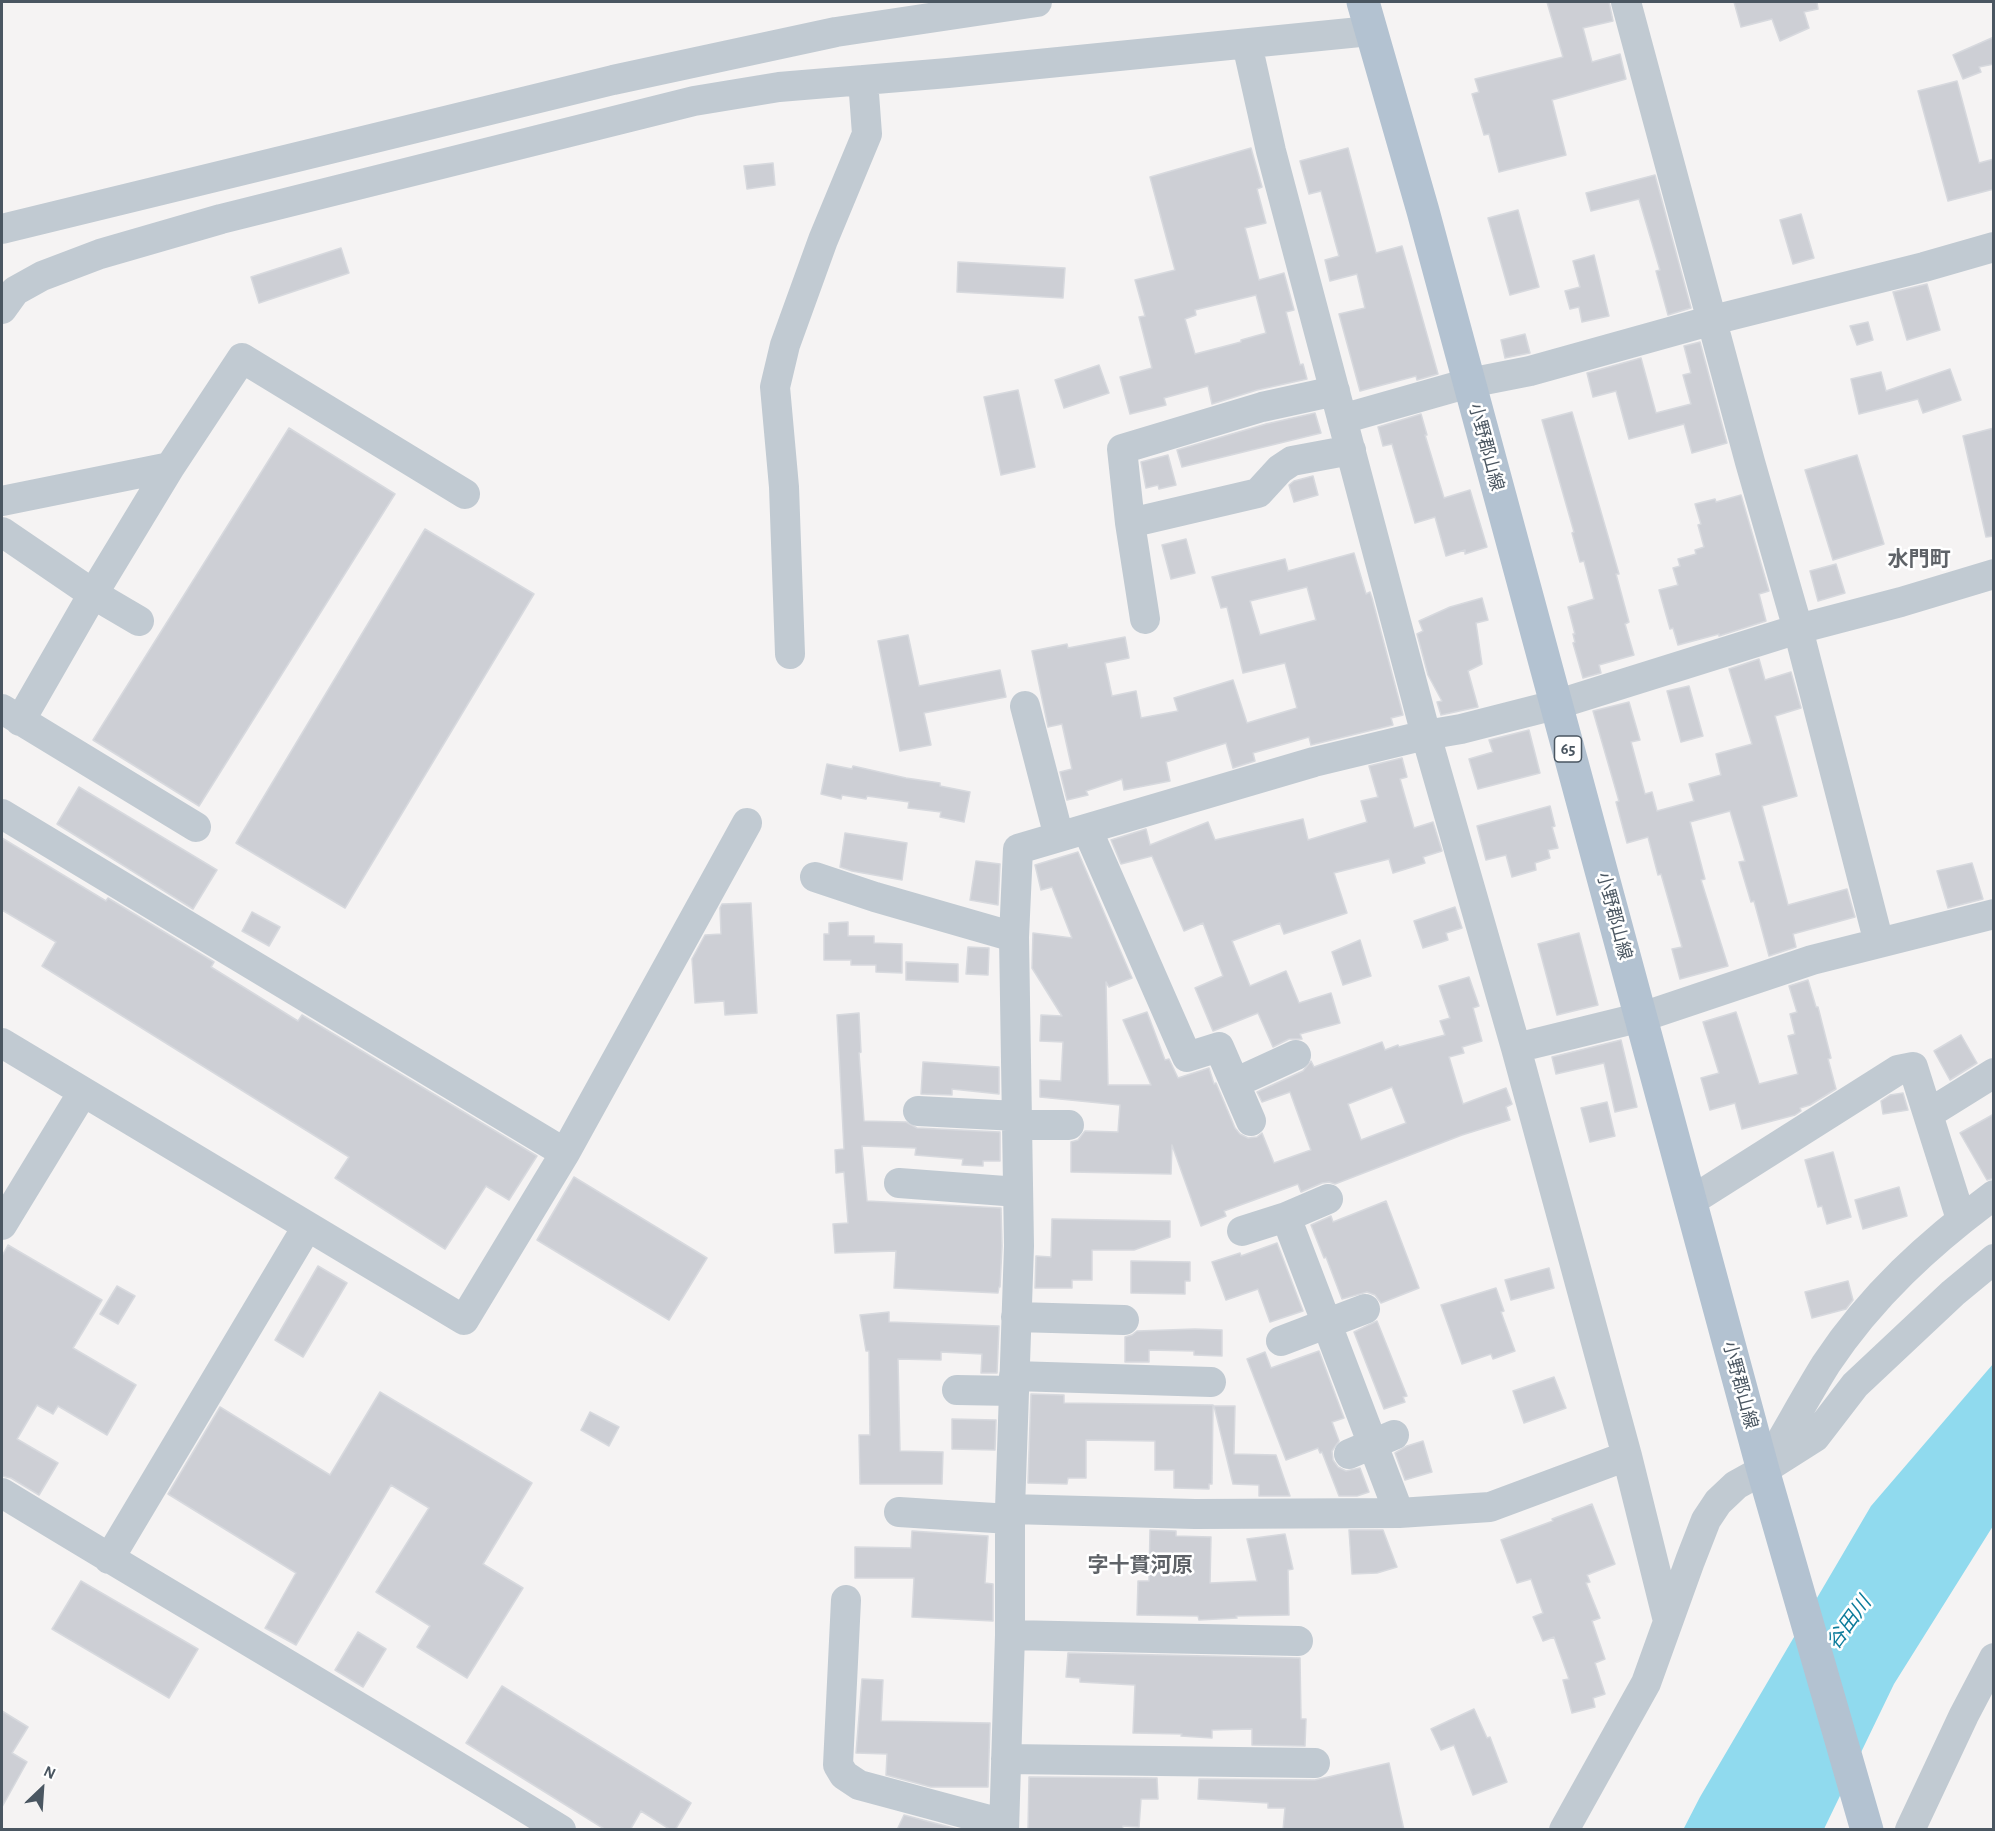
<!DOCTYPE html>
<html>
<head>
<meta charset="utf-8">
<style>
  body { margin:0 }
  #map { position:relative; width:1995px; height:1831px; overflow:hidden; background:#f5f3f3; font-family:"Alegreya Sans",sans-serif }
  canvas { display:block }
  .frame { position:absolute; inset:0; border:3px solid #4a5661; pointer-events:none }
  .north { position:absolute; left:12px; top:1759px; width:60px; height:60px; -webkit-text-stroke:4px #fff; paint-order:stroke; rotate:25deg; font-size:16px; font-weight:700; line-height:24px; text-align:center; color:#4a5661 }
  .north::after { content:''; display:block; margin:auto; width:21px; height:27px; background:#4a5661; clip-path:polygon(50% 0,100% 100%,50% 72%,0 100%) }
</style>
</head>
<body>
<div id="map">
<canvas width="1995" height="1831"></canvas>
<div class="frame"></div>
<div class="north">N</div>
</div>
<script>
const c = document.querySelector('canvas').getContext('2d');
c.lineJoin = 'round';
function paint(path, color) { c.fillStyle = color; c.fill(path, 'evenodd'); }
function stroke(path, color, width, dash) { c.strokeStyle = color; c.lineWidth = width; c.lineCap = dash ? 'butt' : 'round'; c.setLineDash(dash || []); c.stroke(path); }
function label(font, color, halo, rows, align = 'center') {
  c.font = font + ' "Alegreya Sans","Noto Sans JP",sans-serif'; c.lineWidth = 5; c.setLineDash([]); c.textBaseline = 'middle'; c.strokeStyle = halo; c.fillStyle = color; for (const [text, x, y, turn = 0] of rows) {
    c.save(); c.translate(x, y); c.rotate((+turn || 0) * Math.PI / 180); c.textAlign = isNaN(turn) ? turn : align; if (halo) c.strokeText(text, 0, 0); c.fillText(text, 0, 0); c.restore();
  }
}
paint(new Path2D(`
  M 1993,1364 L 1993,1526 L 1894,1684 L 1824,1829 L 1683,1830 L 1700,1797 L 1871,1506 Z`), '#90daee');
const building = new Path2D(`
  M 1547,2 L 1609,2 L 1613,21 L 1583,28 L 1592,62 L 1620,54 L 1626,79 L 1552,100 L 1566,155 L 1499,172 L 1489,134 L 1484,135 L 1472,94 L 1479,92 L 1475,79 L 1563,57 Z
  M 1734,2 L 1817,2 L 1818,9 L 1804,12 L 1809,28 L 1780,41 L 1772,19 L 1741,27 Z
  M 1994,37 L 1994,64 L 1979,67 L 1981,72 L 1963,79 L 1953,55 Z
  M 1957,81 L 1979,163 L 1994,159 L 1994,189 L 1948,201 L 1918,91 Z
  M 1251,148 L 1262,187 L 1257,189 L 1266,223 L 1245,228 L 1259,280 L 1284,273 L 1294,310 L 1286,312 L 1300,365 L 1303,364 L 1307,379 L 1257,390 L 1212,404 L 1208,386 L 1164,398 L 1166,405 L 1130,414 L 1120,377 L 1152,368 L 1139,317 L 1145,316 L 1135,280 L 1175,270 L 1150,177 ZM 1256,295 L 1266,333 L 1241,340 L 1241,342 L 1195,354 L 1185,319 L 1196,315 L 1195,310 Z
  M 1348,148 L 1376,253 L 1402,246 L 1438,374 L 1417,380 L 1416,376 L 1360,391 L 1339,314 L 1365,308 L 1357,274 L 1330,281 L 1325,260 L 1339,256 L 1321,191 L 1309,194 L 1300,161 Z
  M 773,163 L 775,185 L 747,189 L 744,166 Z
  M 1655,175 L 1691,308 L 1668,315 L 1656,271 L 1660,270 L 1639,199 L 1591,211 L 1586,193 Z
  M 1518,210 L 1539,287 L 1510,295 L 1488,218 Z
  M 1801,214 L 1814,258 L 1793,264 L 1780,220 Z
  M 341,248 L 349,273 L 259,303 L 251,277 Z
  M 1594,255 L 1609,316 L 1582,322 L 1579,307 L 1570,309 L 1565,291 L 1580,287 L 1573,261 Z
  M 958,262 L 1065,268 L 1063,298 L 957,292 Z
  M 1927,284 L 1940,330 L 1907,340 L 1893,292 Z
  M 1868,322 L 1873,340 L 1857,345 L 1850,326 Z
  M 1525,334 L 1530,353 L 1505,358 L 1501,340 Z
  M 1700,342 L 1727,443 L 1692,453 L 1684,424 L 1629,439 L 1616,391 L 1593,397 L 1587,373 L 1641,358 L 1656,413 L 1691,404 L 1683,375 L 1691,373 L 1684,346 Z
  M 1099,365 L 1109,393 L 1064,408 L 1055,380 Z
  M 1950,369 L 1961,400 L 1923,413 L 1918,399 L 1859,414 L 1851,379 L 1881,372 L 1886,391 Z
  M 1018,390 L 1035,467 L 1001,475 L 984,397 Z
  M 1572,412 L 1619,574 L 1616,574 L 1629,622 L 1625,624 L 1634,655 L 1599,665 L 1601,673 L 1583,678 L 1573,643 L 1575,642 L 1573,634 L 1575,634 L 1568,607 L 1594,599 L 1584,561 L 1580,562 L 1572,533 L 1574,532 L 1542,420 Z
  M 1315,413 L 1321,433 L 1182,467 L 1177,450 L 1266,424 Z
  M 1421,414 L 1427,435 L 1425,435 L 1444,498 L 1470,490 L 1487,547 L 1465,554 L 1465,550 L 1446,556 L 1435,517 L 1415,523 L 1392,444 L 1383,446 L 1378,427 Z
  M 289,428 L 395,494 L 199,806 L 93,740 Z
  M 1994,428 L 1994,536 L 1986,537 L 1963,436 Z
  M 1168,455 L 1176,485 L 1159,489 L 1158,485 L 1146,488 L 1141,462 Z
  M 1857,455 L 1884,544 L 1833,560 L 1805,470 Z
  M 1313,476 L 1318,495 L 1294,502 L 1289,485 L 1294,481 Z
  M 1741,495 L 1769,591 L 1759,594 L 1766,621 L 1719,636 L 1719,634 L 1678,645 L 1673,628 L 1670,629 L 1659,590 L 1678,585 L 1673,568 L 1680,566 L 1678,559 L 1696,554 L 1695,550 L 1704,547 L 1698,525 L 1701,524 L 1695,504 L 1715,499 L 1716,502 Z
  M 425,529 L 534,594 L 345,908 L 236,843 Z
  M 1186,539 L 1195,573 L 1171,579 L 1162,545 Z
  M 1354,553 L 1366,594 L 1370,592 L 1372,598 L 1403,715 L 1391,718 L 1393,725 L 1311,745 L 1309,737 L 1253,753 L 1255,761 L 1233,768 L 1226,743 L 1166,762 L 1170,781 L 1124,790 L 1122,779 L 1086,791 L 1088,795 L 1067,800 L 1060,772 L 1072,769 L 1062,724 L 1048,727 L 1032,651 L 1067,644 L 1068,648 L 1125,637 L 1129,658 L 1105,663 L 1112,696 L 1136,691 L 1141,718 L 1178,711 L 1174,698 L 1233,680 L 1247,723 L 1297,708 L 1285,663 L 1243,673 L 1227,607 L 1221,608 L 1212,577 L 1285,559 L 1288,571 ZM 1307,587 L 1316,620 L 1260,635 L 1250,601 Z
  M 1836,564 L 1845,593 L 1818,601 L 1810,571 Z
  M 1482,598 L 1488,620 L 1476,623 L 1482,664 L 1468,671 L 1478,707 L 1441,715 L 1437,702 L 1442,701 L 1428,675 L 1417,634 L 1423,631 L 1419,621 L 1450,607 Z
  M 908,635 L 919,686 L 1000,670 L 1006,697 L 924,713 L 931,745 L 900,751 L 878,641 Z
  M 1759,659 L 1765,680 L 1791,672 L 1801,708 L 1775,716 L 1797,796 L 1762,806 L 1788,905 L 1847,889 L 1855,917 L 1793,934 L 1796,947 L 1769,956 L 1754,901 L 1751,902 L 1739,862 L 1745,861 L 1730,811 L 1690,822 L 1705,879 L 1701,880 L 1728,966 L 1680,979 L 1672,949 L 1682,947 L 1661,874 L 1658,875 L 1648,837 L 1627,843 L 1616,802 L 1619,801 L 1593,711 L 1629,702 L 1640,740 L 1631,742 L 1645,794 L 1652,792 L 1657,811 L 1694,801 L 1689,784 L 1721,775 L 1716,754 L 1752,744 L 1729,669 Z
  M 1689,686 L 1703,736 L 1681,742 L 1667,691 Z
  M 1529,730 L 1540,773 L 1478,789 L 1469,759 L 1493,752 L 1489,740 Z
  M 1402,758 L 1407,777 L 1400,779 L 1414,828 L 1433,822 L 1442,851 L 1423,857 L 1425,863 L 1393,873 L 1389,859 L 1334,873 L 1347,913 L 1284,934 L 1280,923 L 1232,941 L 1250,986 L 1286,971 L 1299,1003 L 1331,993 L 1340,1023 L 1300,1034 L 1302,1039 L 1289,1039 L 1273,1047 L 1258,1013 L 1213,1031 L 1195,988 L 1223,976 L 1203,923 L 1184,931 L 1152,856 L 1121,864 L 1111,840 L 1146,829 L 1150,845 L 1208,822 L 1215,840 L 1303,819 L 1308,840 L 1367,822 L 1361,801 L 1378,797 L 1369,766 Z
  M 827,764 L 852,769 L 853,766 L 906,778 L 940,783 L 940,786 L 970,792 L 964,822 L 940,817 L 941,812 L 908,808 L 909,802 L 867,796 L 866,799 L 842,795 L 841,799 L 821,794 Z
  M 79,787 L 217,870 L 193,909 L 57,824 Z
  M 1550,806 L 1555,826 L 1552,827 L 1558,848 L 1548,850 L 1550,858 L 1535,863 L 1536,870 L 1512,877 L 1506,855 L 1486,860 L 1477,826 Z
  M 845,833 L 907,843 L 902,880 L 852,871 L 840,867 Z
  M 2,838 L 106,901 L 108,898 L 214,962 L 211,967 L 298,1021 L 302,1015 L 537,1156 L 509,1200 L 486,1186 L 445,1249 L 335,1178 L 349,1157 L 42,966 L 56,942 L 2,910 Z
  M 1078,852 L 1132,978 L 1109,987 L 1106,982 L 1108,1085 L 1151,1085 L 1123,1020 L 1147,1012 L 1165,1060 L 1169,1059 L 1178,1078 L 1209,1068 L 1214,1084 L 1216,1083 L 1235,1128 L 1240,1134 L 1248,1138 L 1257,1137 L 1262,1133 L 1274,1163 L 1311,1150 L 1290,1092 L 1262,1102 L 1257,1092 L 1303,1071 L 1311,1061 L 1314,1067 L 1382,1042 L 1385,1050 L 1398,1045 L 1399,1047 L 1445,1035 L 1440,1021 L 1450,1018 L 1439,986 L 1469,977 L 1479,1006 L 1473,1008 L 1482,1041 L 1462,1047 L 1464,1053 L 1449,1057 L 1463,1104 L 1506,1088 L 1512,1104 L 1506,1107 L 1510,1120 L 1462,1135 L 1335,1184 L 1329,1182 L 1322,1183 L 1301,1192 L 1298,1184 L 1224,1211 L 1226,1216 L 1201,1226 L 1172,1145 L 1171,1174 L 1071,1172 L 1071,1142 L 1078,1140 L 1085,1131 L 1118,1132 L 1120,1105 L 1040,1097 L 1040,1080 L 1061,1081 L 1063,1042 L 1040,1041 L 1041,1015 L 1062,1016 L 1032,968 L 1033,933 L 1072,938 L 1052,887 L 1041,890 L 1035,865 ZM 1392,1087 L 1406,1123 L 1361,1140 L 1348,1104 Z
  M 976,861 L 1000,864 L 998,905 L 970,900 Z
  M 1972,863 L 1983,899 L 1948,908 L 1937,871 Z
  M 751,903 L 757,1013 L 725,1015 L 724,1001 L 695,1003 L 692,959 L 705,935 L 721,934 L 720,908 L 722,904 Z
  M 1455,907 L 1462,928 L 1446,933 L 1448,940 L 1423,948 L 1414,921 Z
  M 252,912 L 280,927 L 269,946 L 242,931 Z
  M 848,922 L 848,936 L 874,936 L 874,943 L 902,944 L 902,973 L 876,972 L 876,965 L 851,965 L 851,960 L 824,960 L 824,934 L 829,934 L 829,923 Z
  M 1579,933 L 1598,1005 L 1557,1015 L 1538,944 Z
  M 1360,940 L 1371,976 L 1343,985 L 1332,952 Z
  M 968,947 L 989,948 L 988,975 L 966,974 Z
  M 906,962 L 958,964 L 958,982 L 906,980 Z
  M 1808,980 L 1816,1007 L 1818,1007 L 1831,1058 L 1828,1059 L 1836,1089 L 1810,1105 L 1800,1108 L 1801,1111 L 1795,1115 L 1742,1129 L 1735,1103 L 1710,1110 L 1701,1078 L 1719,1073 L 1703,1022 L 1736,1012 L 1759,1084 L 1798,1074 L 1788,1036 L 1795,1034 L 1790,1014 L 1797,1012 L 1789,986 Z
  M 859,1013 L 861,1052 L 859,1053 L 864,1121 L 906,1122 L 917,1128 L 1000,1132 L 1000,1161 L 983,1161 L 983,1166 L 962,1165 L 963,1159 L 915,1155 L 916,1148 L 862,1146 L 867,1201 L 1001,1208 L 1002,1246 L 1000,1287 L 999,1287 L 998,1293 L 894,1288 L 896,1251 L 835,1253 L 833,1224 L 848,1223 L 844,1172 L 836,1173 L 835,1150 L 844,1149 L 837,1015 Z
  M 1961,1035 L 1977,1063 L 1950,1080 L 1934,1051 Z
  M 1621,1040 L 1637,1107 L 1615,1112 L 1604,1063 L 1556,1074 L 1552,1057 Z
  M 923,1062 L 999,1067 L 999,1094 L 952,1089 L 952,1095 L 921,1094 Z
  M 1903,1093 L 1908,1110 L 1883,1114 L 1881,1101 L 1890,1095 Z
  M 1607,1102 L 1615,1136 L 1590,1142 L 1581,1108 Z
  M 1994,1114 L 1994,1178 L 1987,1180 L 1960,1133 Z
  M 1833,1152 L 1851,1217 L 1827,1224 L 1822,1206 L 1818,1207 L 1805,1160 Z
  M 574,1177 L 707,1258 L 669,1320 L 537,1240 Z
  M 1899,1187 L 1907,1216 L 1863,1229 L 1855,1200 Z
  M 1386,1201 L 1419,1288 L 1381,1303 L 1375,1295 L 1367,1292 L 1342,1299 L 1326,1257 L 1324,1258 L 1311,1225 L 1331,1216 L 1333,1222 Z
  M 1052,1219 L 1170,1221 L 1170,1237 L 1134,1250 L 1092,1250 L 1092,1280 L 1072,1280 L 1072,1288 L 1035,1288 L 1036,1256 L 1051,1257 Z
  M 1277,1243 L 1303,1311 L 1270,1322 L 1258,1289 L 1226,1300 L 1212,1262 L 1240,1253 L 1241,1256 Z
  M 8,1245 L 102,1300 L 73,1348 L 136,1385 L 107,1435 L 58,1406 L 53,1414 L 37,1405 L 17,1439 L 58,1463 L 39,1495 L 11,1478 L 2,1476 L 2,1256 Z
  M 1131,1261 L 1190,1262 L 1190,1281 L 1185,1281 L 1185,1294 L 1131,1293 Z
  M 318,1266 L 347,1283 L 303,1357 L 275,1340 Z
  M 1549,1268 L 1554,1288 L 1511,1300 L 1505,1280 Z
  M 1848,1281 L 1853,1300 L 1846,1309 L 1812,1318 L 1805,1292 Z
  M 117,1286 L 135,1296 L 118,1324 L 100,1314 Z
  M 1496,1288 L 1504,1311 L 1501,1312 L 1515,1351 L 1493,1359 L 1491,1354 L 1462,1364 L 1441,1305 Z
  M 889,1312 L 889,1322 L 999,1326 L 997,1373 L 981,1373 L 982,1354 L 941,1352 L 941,1360 L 898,1359 L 900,1451 L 943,1452 L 942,1484 L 860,1484 L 859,1435 L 870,1435 L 869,1351 L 866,1351 L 860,1315 Z
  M 1377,1321 L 1407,1396 L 1403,1397 L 1405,1402 L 1384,1409 L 1354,1332 Z
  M 1195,1329 L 1222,1330 L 1222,1356 L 1194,1355 L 1194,1351 L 1149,1350 L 1149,1362 L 1125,1362 L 1125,1337 L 1132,1335 L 1137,1331 Z
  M 1319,1351 L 1344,1418 L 1332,1422 L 1339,1441 L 1332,1451 L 1333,1460 L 1338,1467 L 1346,1471 L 1360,1468 L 1369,1492 L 1357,1496 L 1339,1496 L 1322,1452 L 1320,1453 L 1318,1448 L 1286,1460 L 1247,1359 L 1265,1352 L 1271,1368 Z
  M 1554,1377 L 1566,1408 L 1524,1423 L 1513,1391 Z
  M 380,1392 L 532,1483 L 483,1564 L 523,1588 L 467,1678 L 417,1647 L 430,1626 L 376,1592 L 429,1508 L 391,1485 L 296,1645 L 265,1628 L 296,1573 L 168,1494 L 220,1407 L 330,1475 Z
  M 1031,1394 L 1064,1395 L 1064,1403 L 1213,1405 L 1212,1484 L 1209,1484 L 1209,1489 L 1174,1488 L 1174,1470 L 1155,1470 L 1155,1441 L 1086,1440 L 1086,1478 L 1068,1478 L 1067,1484 L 1028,1483 Z
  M 1214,1406 L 1235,1406 L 1234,1454 L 1276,1455 L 1290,1496 L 1259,1496 L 1259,1485 L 1233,1484 Z
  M 590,1412 L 619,1427 L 609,1446 L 581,1430 Z
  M 952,1419 L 996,1420 L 995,1450 L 952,1449 Z
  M 1423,1441 L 1432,1472 L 1405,1480 L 1395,1453 L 1407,1446 Z
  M 1592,1504 L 1615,1564 L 1587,1575 L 1590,1582 L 1586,1583 L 1600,1618 L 1592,1621 L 1605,1659 L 1595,1663 L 1605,1694 L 1593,1698 L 1595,1707 L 1572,1713 L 1563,1680 L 1569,1679 L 1554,1637 L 1543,1641 L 1533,1617 L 1543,1613 L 1531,1579 L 1517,1583 L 1501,1540 L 1553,1521 L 1552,1519 Z
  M 1150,1530 L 1176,1531 L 1176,1536 L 1211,1537 L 1210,1583 L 1257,1581 L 1247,1539 L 1285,1534 L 1293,1569 L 1288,1570 L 1289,1615 L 1236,1616 L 1237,1618 L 1199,1620 L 1198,1616 L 1137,1615 L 1138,1581 L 1149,1581 Z
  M 1349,1530 L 1383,1530 L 1397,1567 L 1377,1573 L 1352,1574 Z
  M 912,1531 L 988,1536 L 985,1583 L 993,1584 L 993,1621 L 912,1617 L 914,1578 L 855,1578 L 855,1547 L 911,1548 Z
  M 81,1581 L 198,1649 L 169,1698 L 52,1629 Z
  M 358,1632 L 386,1649 L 363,1687 L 335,1670 Z
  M 1068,1653 L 1300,1658 L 1301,1719 L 1306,1719 L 1305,1746 L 1252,1745 L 1252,1729 L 1212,1730 L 1212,1738 L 1181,1736 L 1182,1734 L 1133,1733 L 1135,1685 L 1080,1682 L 1080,1678 L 1066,1677 Z
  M 862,1679 L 883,1680 L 881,1721 L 990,1723 L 988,1787 L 931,1787 L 886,1775 L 887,1754 L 856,1753 Z
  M 502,1686 L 691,1803 L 675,1830 L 671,1830 L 641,1811 L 630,1830 L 606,1830 L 466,1743 Z
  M 1474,1709 L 1487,1738 L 1490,1737 L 1507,1782 L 1473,1795 L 1454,1745 L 1441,1750 L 1431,1729 Z
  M 2,1711 L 28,1727 L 12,1753 L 27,1762 L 2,1807 Z
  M 1389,1763 L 1404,1830 L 1283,1830 L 1285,1808 L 1268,1808 L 1268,1803 L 1198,1799 L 1199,1779 L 1315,1780 Z
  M 1029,1777 L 1157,1778 L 1158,1799 L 1141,1799 L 1139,1827 L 1123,1826 L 1122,1830 L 1028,1830 Z
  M 904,1815 L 957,1829 L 958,1830 L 897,1830 Z`);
paint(building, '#cdcfd5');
stroke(building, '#d7d9de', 1.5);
stroke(new Path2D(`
  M 1626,2 L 1750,462 L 1798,629 L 1879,943
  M 1247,44 L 1271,151 L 1426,735 L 1516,1048 L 1627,1456 L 1668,1621
  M 2,229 L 613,80 L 836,32 L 1037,2
  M 2,309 L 15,291 L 42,276 L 100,254 L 221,219 L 694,101 L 779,87 L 948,73 L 1370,31
  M 1342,419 L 1469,383 L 1530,371 L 1713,320 L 1924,267 L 1994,247
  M 2,501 L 170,467
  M 1130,523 L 1258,493 L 1280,469 L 1292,461 L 1351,450
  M 2,532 L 93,594 L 139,621
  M 1145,619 L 1130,523 L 1122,449 L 1262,407 L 1335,391
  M 790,654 L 784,487 L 775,387 L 785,345 L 823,240 L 867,134 L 863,80
  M 1025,706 L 1059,837
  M 2,709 L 196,827
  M 20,721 L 93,594 L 170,467 L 242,358 L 465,494
  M 2,814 L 565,1153
  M 1087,829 L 1187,1057 L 1219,1047 L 1251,1121
  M 815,877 L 875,897 L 1014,937
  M 2,1043 L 464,1320 L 565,1153 L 747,823
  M 1516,1048 L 1642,1017 L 1812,960 L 1994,914
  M 1235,1083 L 1296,1055
  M 918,1111 L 1017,1116
  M 1928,1114 L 1994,1073
  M 1017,1125 L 1069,1125
  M 899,1183 L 1018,1192
  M 1691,1201 L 1898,1070 L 1913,1067 L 1961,1219
  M 1286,1217 L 1399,1513
  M 2,1225 L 83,1092
  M 1242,1231 L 1286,1217 L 1328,1199
  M 1016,1317 L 1124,1320
  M 1281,1341 L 1365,1309
  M 1014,1376 L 1211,1382
  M 957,1390 L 1014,1391
  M 1349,1454 L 1394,1435
  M 1768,1463 C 1788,1430 1806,1396 1826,1364 C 1871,1296 1929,1243 1994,1195
  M 2,1493 C 187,1606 376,1715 561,1830
  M 1010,1509 L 1195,1514 L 1399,1513 L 1490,1507 L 1627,1456
  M 899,1512 L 1010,1519
  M 109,1559 L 307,1227
  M 846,1600 L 838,1765 L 844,1775 L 859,1785 L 1004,1824
  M 1010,1635 L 1298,1641
  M 1006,1759 L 1315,1763
  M 1004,1830 L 1010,1635 L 1010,1509 L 1019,1246 L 1014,937 L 1018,849 L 1314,762 L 1426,735 L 1461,729 L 1555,705 L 1798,629 L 1901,602 L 1994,574
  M 1564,1830 L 1646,1683 L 1690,1561 L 1706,1520 L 1718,1502 L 1736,1485 L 1763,1470 L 1815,1437 L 1855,1385 L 1953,1293 L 1994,1259
  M 1910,1830 L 1964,1715 L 1994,1658`), '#c1cad2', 30);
stroke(new Path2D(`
  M 1363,2 L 1423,211 L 1763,1470 L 1867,1830`), '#b3c2d1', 33);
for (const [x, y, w] of [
  [1568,749,27]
]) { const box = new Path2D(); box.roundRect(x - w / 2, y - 13, w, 26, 4.5); c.fillStyle = '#fff'; c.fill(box); stroke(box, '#4a5661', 1.5); }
label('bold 16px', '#4a5661', null, [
  ["65",1568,749]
]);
label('18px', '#4a5661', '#fff', [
  ["小野郡山線",1486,447,75],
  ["小野郡山線",1614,916,75],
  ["小野郡山線",1740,1385,75]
]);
label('italic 20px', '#0c7c9b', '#fff', [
  ["谷田川",1849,1623,-54]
]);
label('bold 21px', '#5f6368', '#fff', [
  ["水門町",1919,560],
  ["字十貫河原",1140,1566]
]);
</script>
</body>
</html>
